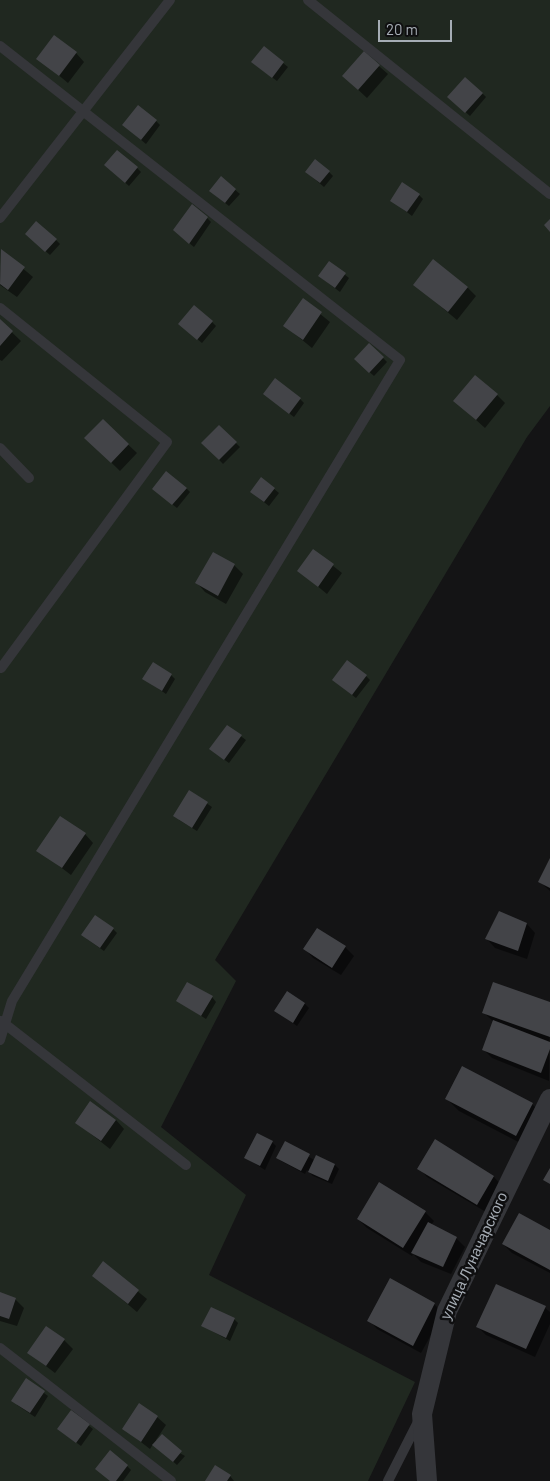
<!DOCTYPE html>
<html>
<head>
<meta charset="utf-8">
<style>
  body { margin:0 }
  #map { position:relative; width:550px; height:1481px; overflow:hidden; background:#141415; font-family:Barlow,sans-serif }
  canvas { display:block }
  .scale { position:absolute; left:378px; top:20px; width:74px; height:22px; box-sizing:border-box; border:2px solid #a6adb5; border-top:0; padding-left:6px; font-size:15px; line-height:18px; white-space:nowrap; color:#a6adb5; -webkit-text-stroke:4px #0f0f10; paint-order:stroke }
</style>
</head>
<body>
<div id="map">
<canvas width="550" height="1481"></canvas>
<div class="scale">20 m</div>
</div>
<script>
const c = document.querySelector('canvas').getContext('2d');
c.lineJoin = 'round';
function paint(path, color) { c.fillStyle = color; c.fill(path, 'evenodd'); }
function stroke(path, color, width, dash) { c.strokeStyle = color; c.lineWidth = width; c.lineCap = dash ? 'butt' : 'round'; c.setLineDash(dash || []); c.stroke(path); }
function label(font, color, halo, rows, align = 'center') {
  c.font = font + ' Barlow,sans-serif'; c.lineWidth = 5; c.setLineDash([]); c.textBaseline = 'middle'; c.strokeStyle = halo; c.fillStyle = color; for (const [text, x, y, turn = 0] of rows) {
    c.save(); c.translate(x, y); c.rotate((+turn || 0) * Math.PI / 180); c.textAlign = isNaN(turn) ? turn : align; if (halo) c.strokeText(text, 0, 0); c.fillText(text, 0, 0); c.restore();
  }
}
paint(new Path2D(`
  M 0,0 L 550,0 L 550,406 L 527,437 L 215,960 L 236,981 L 161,1127 L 246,1195 L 209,1275 L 415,1382 L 368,1481 L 0,1481 Z`), '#202820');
paint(new Path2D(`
  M 264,48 L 288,67 L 277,81 L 257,66 Z
  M 76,53 L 84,62 L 68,83 L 38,58 Z
  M 364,53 L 388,74 L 367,98 L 352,84 Z
  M 482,93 L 486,97 L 470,116 L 453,101 Z
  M 156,121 L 160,125 L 146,144 L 128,129 Z
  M 137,168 L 141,172 L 129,186 L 110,169 Z
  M 329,172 L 333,176 L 324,187 L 311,176 Z
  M 221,178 L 240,194 L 229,206 L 215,195 Z
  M 419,195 L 423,199 L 412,216 L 391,200 Z
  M 207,218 L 211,222 L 194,247 L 178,234 Z
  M 26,234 L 56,240 L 60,244 L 50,255 Z
  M 2,251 L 33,277 L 17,297 L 0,285 Z
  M 329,262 L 349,278 L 340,292 L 319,276 Z
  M 415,285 L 467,287 L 476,296 L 457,320 Z
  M 303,300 L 330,322 L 312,348 L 285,326 Z
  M 0,321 L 21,341 L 2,361 L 0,360 Z
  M 212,322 L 216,326 L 202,343 L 184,328 Z
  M 369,344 L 387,362 L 374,376 L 355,359 Z
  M 497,395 L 505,403 L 485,428 L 455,401 Z
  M 269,398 L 300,399 L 304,403 L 294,417 Z
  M 103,421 L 137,453 L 120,471 L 86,438 Z
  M 219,427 L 240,447 L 223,464 L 203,443 Z
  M 262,479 L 279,493 L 269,506 L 256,496 Z
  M 186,488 L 190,492 L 177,508 L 158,493 Z
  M 313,550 L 342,573 L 327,594 L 299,571 Z
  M 214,553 L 234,565 L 243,574 L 226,604 L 205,592 L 197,583 Z
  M 171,675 L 175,679 L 166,694 L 144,679 Z
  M 366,676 L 370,680 L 356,698 L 338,684 Z
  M 227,726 L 246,740 L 229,763 L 215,753 Z
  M 190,792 L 212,807 L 197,831 L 179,820 Z
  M 85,834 L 93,843 L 71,875 L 38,850 Z
  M 550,861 L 550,891 L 540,882 Z
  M 499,912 L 527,924 L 535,933 L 527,959 L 495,948 L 487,939 Z
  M 113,929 L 117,933 L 104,951 L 87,939 Z
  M 318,930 L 345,947 L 354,956 L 341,975 L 313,958 L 305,949 Z
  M 212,997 L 216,1002 L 206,1019 L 178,1001 Z
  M 305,1004 L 309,1008 L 297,1026 L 276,1011 Z
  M 550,1004 L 549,1081 L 492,1058 L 484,1050 L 494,1022 L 483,1012 Z
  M 447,1099 L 532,1104 L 544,1116 L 528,1147 L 459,1111 Z
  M 116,1120 L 124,1129 L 110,1149 L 77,1123 Z
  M 436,1141 L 494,1177 L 502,1186 L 486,1212 L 427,1177 L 419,1168 Z
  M 272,1142 L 276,1146 L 265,1170 L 246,1158 Z
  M 285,1142 L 314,1160 L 335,1165 L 339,1169 L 332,1184 L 313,1176 L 307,1170 L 305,1174 L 281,1161 L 277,1157 Z
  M 425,1212 L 434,1221 L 431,1225 L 456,1238 L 465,1247 L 451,1274 L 421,1262 L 413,1254 L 412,1256 L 367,1228 L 358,1219 Z
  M 550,1232 L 550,1273 L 512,1253 L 503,1244 Z
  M 103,1263 L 147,1299 L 137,1312 L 93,1275 Z
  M 391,1280 L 434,1304 L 443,1313 L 421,1353 L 377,1329 L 369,1320 Z
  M 0,1294 L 15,1299 L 24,1308 L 17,1326 L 0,1321 Z
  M 545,1308 L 550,1312 L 550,1324 L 535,1357 L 486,1335 L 477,1326 Z
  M 234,1319 L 238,1323 L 230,1341 L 203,1326 Z
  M 64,1340 L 73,1349 L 55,1373 L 29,1353 Z
  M 26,1380 L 48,1396 L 35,1417 L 17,1405 Z
  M 71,1412 L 93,1429 L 81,1446 L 63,1433 Z
  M 157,1417 L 166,1425 L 156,1440 L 185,1456 L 177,1465 L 153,1444 L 150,1449 L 124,1429 Z
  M 127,1466 L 131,1470 L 123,1481 L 111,1481 Z
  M 216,1467 L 230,1476 L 234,1481 L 206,1481 Z`), '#0007');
paint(new Path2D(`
  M 54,35 L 77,52 L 59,76 L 36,59 Z
  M 264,46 L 284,62 L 272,78 L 251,62 Z
  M 364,51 L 380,65 L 358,90 L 342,76 Z
  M 465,77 L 483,93 L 465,113 L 447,97 Z
  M 138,105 L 157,120 L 141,140 L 122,125 Z
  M 117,150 L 138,167 L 125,183 L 104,165 Z
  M 315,159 L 330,171 L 320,183 L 305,172 Z
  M 221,176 L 236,189 L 225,203 L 209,191 Z
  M 402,182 L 420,194 L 407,212 L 390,201 Z
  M 192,204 L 208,217 L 189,244 L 173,230 Z
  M 550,219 L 550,232 L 544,225 Z
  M 36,221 L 57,239 L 45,252 L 25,234 Z
  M 1,249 L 25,267 L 8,290 L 0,284 Z
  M 433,259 L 468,287 L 448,312 L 413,285 Z
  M 329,261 L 346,273 L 335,288 L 318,276 Z
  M 303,298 L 322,312 L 303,340 L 283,326 Z
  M 194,305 L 213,321 L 197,340 L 178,324 Z
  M 0,319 L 13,331 L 0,346 Z
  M 369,343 L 384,357 L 369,373 L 354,359 Z
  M 475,375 L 498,394 L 476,420 L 453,401 Z
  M 275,378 L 301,398 L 289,414 L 263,394 Z
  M 103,419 L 129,444 L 111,463 L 84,438 Z
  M 219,425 L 237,442 L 219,460 L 201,443 Z
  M 166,471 L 187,488 L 172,505 L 152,489 Z
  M 261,477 L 275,488 L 264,502 L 250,492 Z
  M 313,549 L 334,564 L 318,587 L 297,571 Z
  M 213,552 L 235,564 L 218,596 L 195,583 Z
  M 347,660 L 367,675 L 352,695 L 332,680 Z
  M 153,662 L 172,674 L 162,691 L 142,679 Z
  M 227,725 L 242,735 L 224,760 L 209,749 Z
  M 189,790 L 208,802 L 192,828 L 173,816 Z
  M 60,816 L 86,833 L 62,868 L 36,851 Z
  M 550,858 L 550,888 L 538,882 Z
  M 499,911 L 527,923 L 518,951 L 485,939 Z
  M 95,915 L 114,928 L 100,948 L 81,935 Z
  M 317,928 L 346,946 L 332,968 L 303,949 Z
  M 187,982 L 213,996 L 201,1016 L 176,1001 Z
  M 493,982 L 550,1002 L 550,1037 L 482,1013 Z
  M 287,991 L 305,1003 L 293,1023 L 274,1011 Z
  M 493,1020 L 550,1042 L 550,1049 L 541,1073 L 482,1050 Z
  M 462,1066 L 533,1103 L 516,1136 L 445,1099 Z
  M 90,1101 L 116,1120 L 101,1141 L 75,1123 Z
  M 257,1133 L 273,1141 L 260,1166 L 244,1158 Z
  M 435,1139 L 494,1176 L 477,1205 L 417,1169 Z
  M 285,1141 L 310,1154 L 301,1171 L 276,1158 Z
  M 316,1155 L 335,1164 L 328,1181 L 308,1172 Z
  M 550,1168 L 550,1184 L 543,1180 Z
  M 379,1182 L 426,1211 L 403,1248 L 357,1219 Z
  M 519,1213 L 550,1230 L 550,1270 L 502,1244 Z
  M 428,1222 L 457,1237 L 443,1267 L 411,1253 Z
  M 103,1261 L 139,1290 L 128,1304 L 92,1276 Z
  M 390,1278 L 435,1303 L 413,1346 L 367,1321 Z
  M 496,1284 L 546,1306 L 526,1349 L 476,1327 Z
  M 0,1292 L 16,1298 L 9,1319 L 0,1316 Z
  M 211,1307 L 235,1318 L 226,1338 L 201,1326 Z
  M 46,1326 L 65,1339 L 46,1366 L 27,1353 Z
  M 26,1378 L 45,1391 L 30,1413 L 11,1401 Z
  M 139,1403 L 158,1416 L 141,1442 L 122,1429 Z
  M 71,1410 L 90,1424 L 76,1443 L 57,1429 Z
  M 162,1434 L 182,1451 L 173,1462 L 152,1445 Z
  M 110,1450 L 128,1465 L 116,1481 L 110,1481 L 95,1469 Z
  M 215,1465 L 231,1475 L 227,1481 L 205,1481 Z`), '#434448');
stroke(new Path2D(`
  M 308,0 L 550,194
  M 0,46 L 400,360 L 12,1001 L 0,1040
  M 0,218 L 170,0
  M 0,308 L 167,442 L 1,668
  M 0,448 L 29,478
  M 1,1021 L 186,1165
  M 0,1348 L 171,1481
  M 388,1481 L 419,1420`), '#35363a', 10);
stroke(new Path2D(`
  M 427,1481 L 422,1414 L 447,1311 L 550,1099`), '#35363a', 20);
label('15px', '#a6adb5', '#0f0f10', [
  ["улица Луначарского",474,1256,-65]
]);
</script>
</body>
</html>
